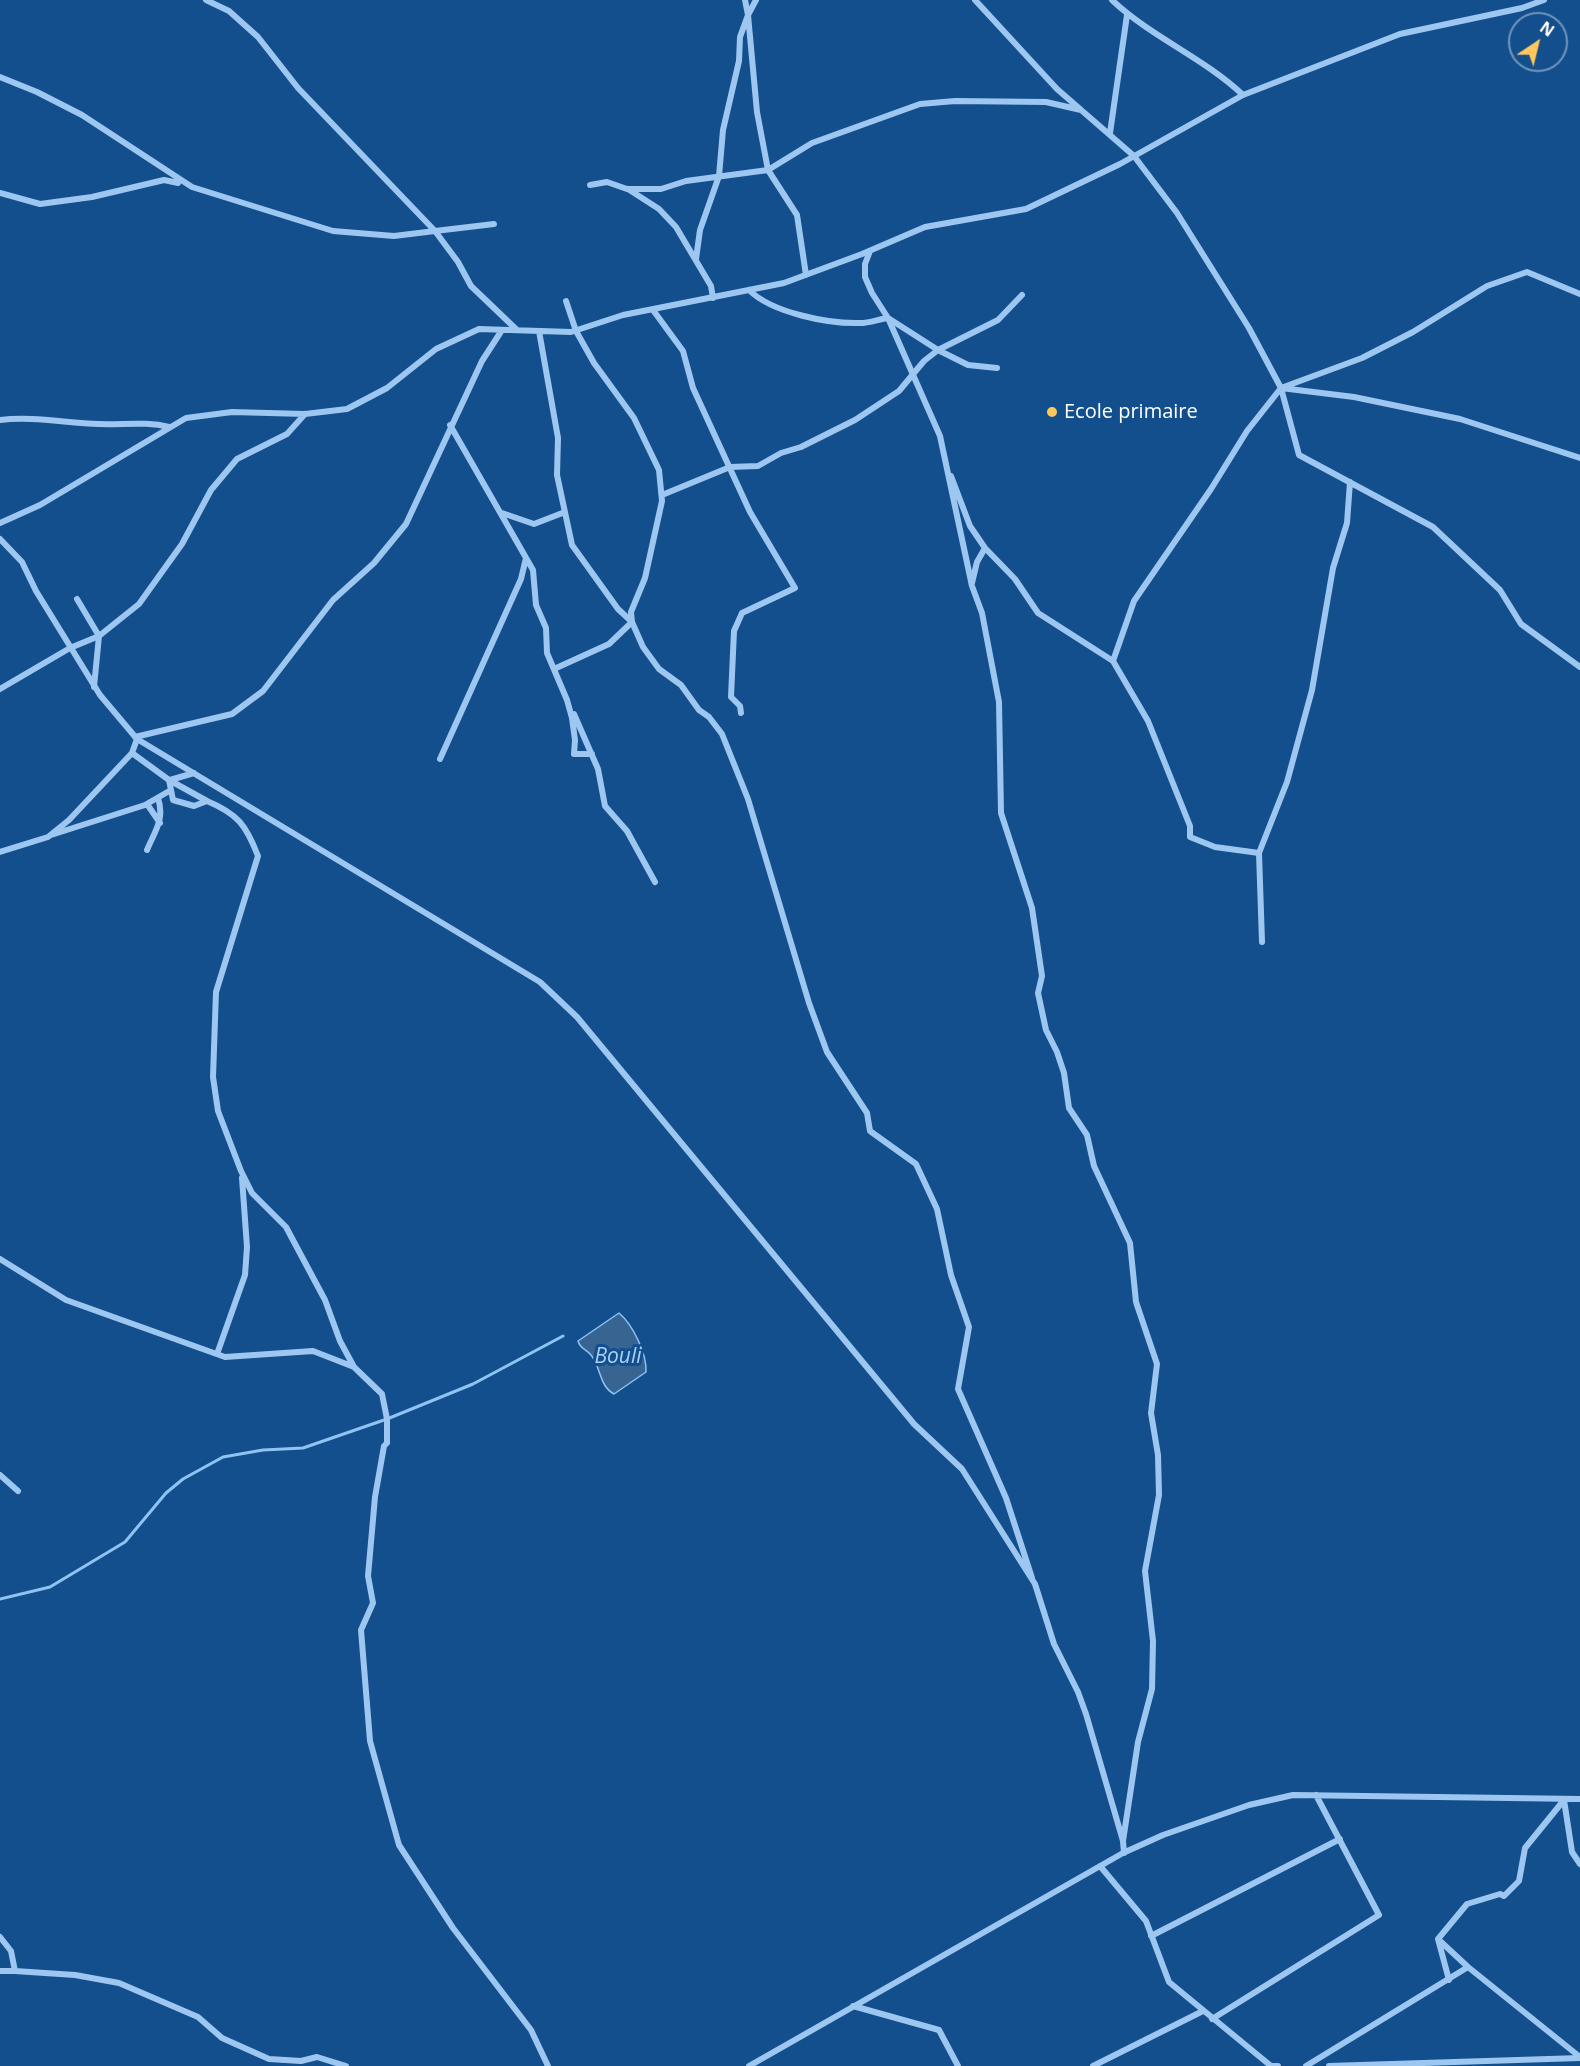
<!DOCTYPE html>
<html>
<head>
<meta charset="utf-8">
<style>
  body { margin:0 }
  #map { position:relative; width:1580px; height:2066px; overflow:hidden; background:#134f8d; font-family:"Open Sans",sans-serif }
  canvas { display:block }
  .north { position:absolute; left:1508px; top:12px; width:60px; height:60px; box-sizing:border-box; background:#134f8d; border:2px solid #7195bb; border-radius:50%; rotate:35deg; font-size:16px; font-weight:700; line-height:24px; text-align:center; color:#fff }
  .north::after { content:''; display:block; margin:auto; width:21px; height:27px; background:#ffc75c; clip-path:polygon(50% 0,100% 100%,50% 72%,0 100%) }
</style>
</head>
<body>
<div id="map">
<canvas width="1580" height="2066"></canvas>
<div class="north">N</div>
</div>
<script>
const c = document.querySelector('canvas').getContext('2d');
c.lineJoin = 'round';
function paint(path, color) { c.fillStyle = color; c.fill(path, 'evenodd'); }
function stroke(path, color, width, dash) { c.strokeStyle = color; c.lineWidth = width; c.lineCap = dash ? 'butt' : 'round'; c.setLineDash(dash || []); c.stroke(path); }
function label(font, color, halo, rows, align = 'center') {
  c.font = font + ' "Open Sans",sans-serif'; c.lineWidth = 6; c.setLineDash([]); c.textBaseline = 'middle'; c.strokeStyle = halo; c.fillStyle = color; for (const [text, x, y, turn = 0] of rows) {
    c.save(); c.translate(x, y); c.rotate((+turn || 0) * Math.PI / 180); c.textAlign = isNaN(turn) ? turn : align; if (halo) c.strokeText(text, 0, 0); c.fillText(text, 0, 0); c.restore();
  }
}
const water = new Path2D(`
  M 619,1313 C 633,1325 647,1354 646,1372 L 614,1394 C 599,1386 601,1367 591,1355 C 586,1349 580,1349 578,1341 Z`);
paint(water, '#386491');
stroke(water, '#8ec3f4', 1.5);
stroke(new Path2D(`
  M 0,1599 L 50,1587 L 125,1542 L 166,1493 L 183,1479 L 223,1457 L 263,1450 L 303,1448 L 387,1419 L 473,1384 L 563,1336`), '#8ec3f4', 3);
stroke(new Path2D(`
  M 206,0 L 229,11 L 258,37 L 298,88 L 435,231
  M 756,0 L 748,15 L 757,112 L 768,170 L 797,215 L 806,275
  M 975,0 L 1057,89 L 1134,156 L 1177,213 L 1249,328 L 1281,388 L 1354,397 L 1460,419 L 1580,458
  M 1112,0 C 1151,37 1204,58 1243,95
  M 0,77 L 37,92 L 82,115 L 192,187 L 333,231 L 394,236 L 435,231
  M 1110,133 L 1127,15
  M 590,185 L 607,182 L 627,189 L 661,189 L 686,181 L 768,170 L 812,143 L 920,104 L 955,101 L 1046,102 L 1081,110
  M 628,189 L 659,209 L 676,227 L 711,286 L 713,298
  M 0,193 L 40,204 L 92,197 L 164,180 L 178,183
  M 494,224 L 435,231 L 458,262 L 471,286 L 517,330
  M 870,251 L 865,264 L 865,277 L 872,293 L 888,318 L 940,436 L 972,586 L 982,613 L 999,702 L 1001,813 L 1032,908 L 1042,976 L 1038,993 L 1046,1030 L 1057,1052 L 1064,1073 L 1069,1108 L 1087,1135 L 1094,1166 L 1130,1243 L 1136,1302 L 1157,1364 L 1151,1413 L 1158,1455 L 1159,1495 L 1145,1571 L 1153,1641 L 1152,1689 L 1138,1742 L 1123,1841 L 1124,1853
  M 696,259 L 700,230 L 719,176 L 723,130 L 739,61 L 740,37 L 748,15 L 745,0
  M 749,290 C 772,313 829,324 860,323 C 870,323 879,319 888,318 L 938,350 L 968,365 L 997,368
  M 566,301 L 576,331 L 594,363 L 634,418 L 659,470 L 662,501 L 645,578 L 631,612 L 632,622 L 643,647 L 659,669 L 681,685 L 699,710 L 709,717 L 722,734 L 748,799 L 809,1003 L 827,1052 L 867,1113 L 870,1131 L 916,1164 L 937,1209 L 951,1275 L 969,1327 L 958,1389 L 1006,1498 L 1032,1578
  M 653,310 L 683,351 L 693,388 L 750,512 L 795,588 L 742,613 L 734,631 L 731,697 L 740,706 L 741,713
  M 539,331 L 558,438 L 557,475 L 572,545 L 618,609 L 632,622 L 609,644 L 554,669
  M 1281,388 L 1299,455 L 1433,527 L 1500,590 L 1521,624 L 1580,667
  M 0,420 C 32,416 66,423 99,424 C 123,425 146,421 169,427
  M 450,425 L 533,570 L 536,605 L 546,628 L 547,653 L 567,700 L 572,718 L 575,740 L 574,754 L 592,754
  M 951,476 L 970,526 L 985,548 L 1015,579 L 1038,613 L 1113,661 L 1148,721 L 1190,826 L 1190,837 L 1215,847 L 1259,853
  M 662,495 L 730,467 L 758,466 L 781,453 L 801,447 L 855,420 L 899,391 L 924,361 L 938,350 L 998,320 L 1022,295
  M 502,513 L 534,524 L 565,512
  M 0,523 L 40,505 L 186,418 L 232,412 L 305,414 L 347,409 L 387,388 L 436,349 L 479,329 L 571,332 L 623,315 L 784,283 L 862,254 L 925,227 L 1026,209 L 1120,164 L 1243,95 L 1400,34 L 1522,8 L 1544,0
  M 0,539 L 22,562 L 36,591 L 100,695 L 137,739 L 540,982 L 577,1017 L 914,1424 L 962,1469 L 1035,1584 L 1054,1644 L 1078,1692 L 1086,1714 L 1123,1841
  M 972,583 L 977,562 L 985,548
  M 77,599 L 99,636 L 139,604 L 182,544 L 211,490 L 237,459 L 287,434 L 305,414
  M 1113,661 L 1134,601 L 1211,489 L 1247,431 L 1281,388 L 1362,358 L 1413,332 L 1487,286 L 1527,272 L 1580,294
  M 0,689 L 70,648 L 99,636 L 94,687
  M 574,714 L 598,769 L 605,806 L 627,831 L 655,882
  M 135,737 L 232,714 L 263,691 L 333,600 L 374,563 L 406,524 L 482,361 L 502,330
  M 137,739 L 132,753 L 169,780 L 173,800 L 194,806 L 207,801 C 238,814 246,825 258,856 L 216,992 L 213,1077 L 218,1111 L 241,1171 L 252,1193 L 286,1227 L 325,1300 L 340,1341 L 354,1367 L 382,1394 L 387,1419 L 387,1443 L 384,1446 L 375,1497 L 368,1576 L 373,1603 L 361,1630 L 370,1741 L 399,1845 L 453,1928 L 531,2030 L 548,2066
  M 440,759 L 521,579 L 526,558
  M 169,780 L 207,801
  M 170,780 L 194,773
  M 147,804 L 160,823
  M 51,835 L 145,805 L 171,790
  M 147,850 C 155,831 165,819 158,798
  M 0,852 L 48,837 L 69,820 L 132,753
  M 1262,942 L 1259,853 L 1287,782 L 1312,690 L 1333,568 L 1347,523 L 1350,482
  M 0,1259 L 66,1300 L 225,1357 L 313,1351 L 354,1367
  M 217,1354 L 245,1275 L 247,1247 L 242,1178
  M 0,1475 L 18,1491
  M 1564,1800 L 1572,1852 L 1580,1864
  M 1100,1866 L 1146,1921 L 1169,1982 L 1271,2066
  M 1151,1936 L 1340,1839
  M 0,1937 L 11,1951 L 15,1971 L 75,1975 L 119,1983 L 198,2017 L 222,2038 L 269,2059 L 301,2061 L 317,2057 L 346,2066
  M 1439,1940 L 1468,1967 L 1580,2057
  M 0,1971 L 15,1971
  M 1449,1980 L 1438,1939 L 1467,1904 L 1500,1894 L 1504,1896 L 1519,1881 L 1525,1848 L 1564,1800
  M 853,2006 L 939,2030 L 958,2066
  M 1212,2019 L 1379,1915 L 1316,1795
  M 749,2066 L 1123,1853 L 1163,1835 L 1249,1805 L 1293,1795 L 1580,1799
  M 1093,2066 L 1203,2011
  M 1270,2066 L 1278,2066
  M 1306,2066 L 1468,1967
  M 1329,2066 L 1580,2058`), '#9dc7f1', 6);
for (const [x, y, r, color] of [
  [1052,412,6,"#ffc75c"]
]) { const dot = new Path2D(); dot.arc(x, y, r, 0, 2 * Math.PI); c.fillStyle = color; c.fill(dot); stroke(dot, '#134f8d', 2); }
label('20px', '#fff', '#134f8d', [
  ["Ecole primaire",1064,412]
], 'left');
label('italic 21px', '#a8d1f8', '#134f8d', [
  ["Bouli",618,1357]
]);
</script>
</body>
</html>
